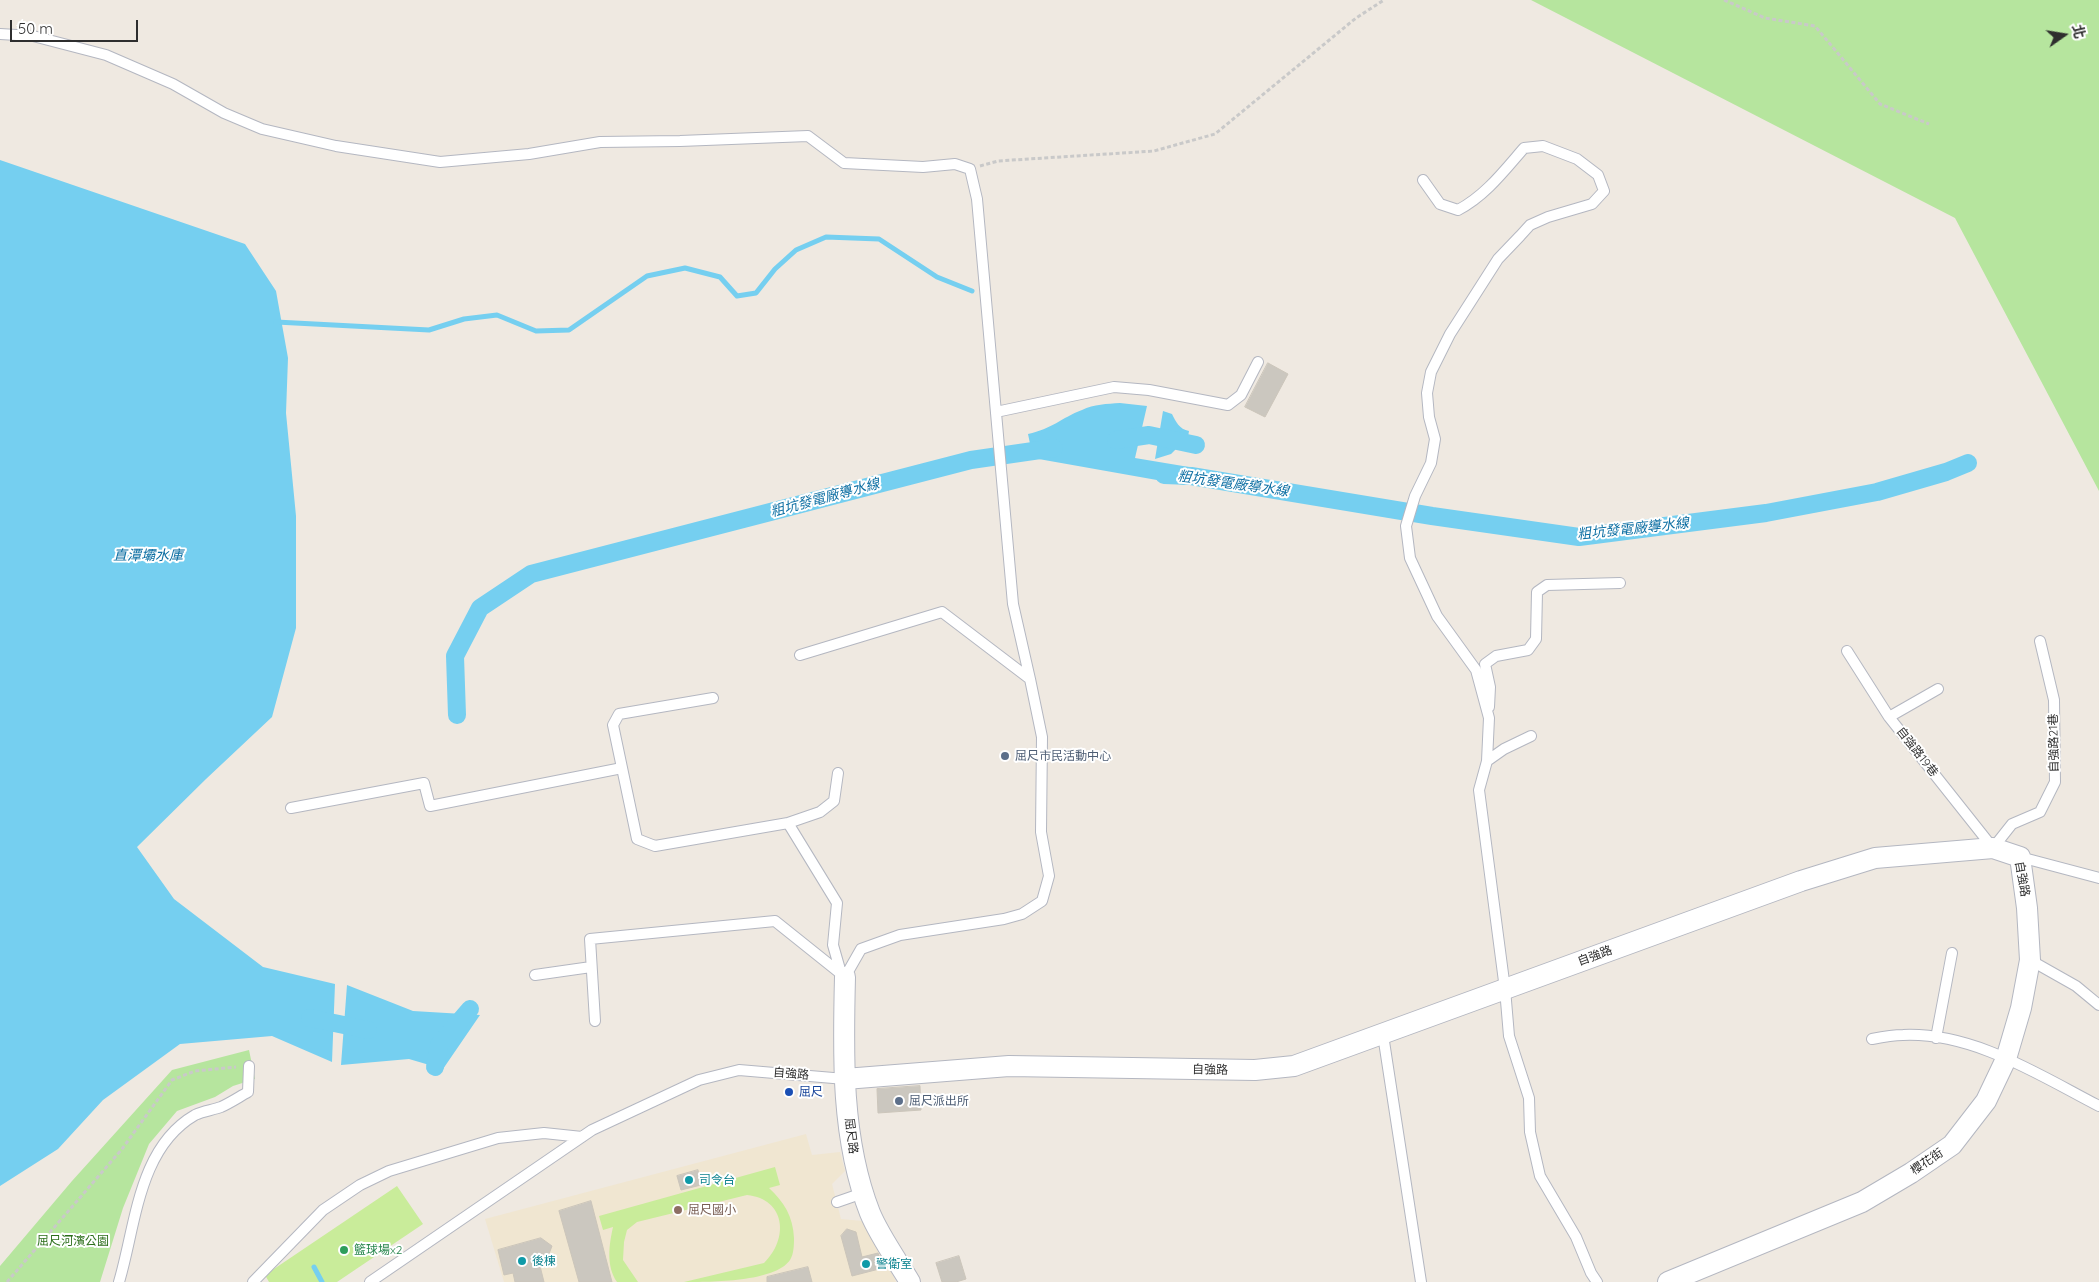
<!DOCTYPE html>
<html>
<head>
<meta charset="utf-8">
<style>
  body { margin:0 }
  #map { position:relative; width:2099px; height:1282px; overflow:hidden; background:#efe9e1; font-family:Quicksand,"Noto Sans TC",sans-serif }
  canvas { display:block }
  .north { position:absolute; left:2039px; top:10px; width:50px; height:50px; -webkit-text-stroke:4px #fff; paint-order:stroke; rotate:77deg; font-size:14px; font-weight:700; line-height:20px; text-align:center; color:#2e2e2e }
  .north::after { content:''; display:block; margin:auto; width:18px; height:22px; background:#2e2e2e; clip-path:polygon(50% 0,100% 100%,50% 72%,0 100%) }
  .scale { position:absolute; left:10px; top:20px; width:128px; height:22px; box-sizing:border-box; border:2px solid #2e2e2e; border-top:0; padding-left:6px; font-size:15px; line-height:18px; white-space:nowrap; color:#2e2e2e; -webkit-text-stroke:4px #fff; paint-order:stroke }
</style>
</head>
<body>
<div id="map">
<canvas width="2099" height="1282"></canvas>
<div class="north">北</div>
<div class="scale">50 m</div>
</div>
<script>
const c = document.querySelector('canvas').getContext('2d');
c.lineJoin = 'round';
function paint(path, color) { c.fillStyle = color; c.fill(path, 'evenodd'); }
function stroke(path, color, width, dash) { c.strokeStyle = color; c.lineWidth = width; c.lineCap = dash ? 'butt' : 'round'; c.setLineDash(dash || []); c.stroke(path); }
function label(font, color, halo, rows, align = 'center') {
  c.font = font + ' Quicksand,"Noto Sans TC",sans-serif'; c.lineWidth = 4; c.setLineDash([]); c.textBaseline = 'middle'; c.strokeStyle = halo; c.fillStyle = color; for (const [text, x, y, turn = 0] of rows) {
    c.save(); c.translate(x, y); c.rotate((+turn || 0) * Math.PI / 180); c.textAlign = isNaN(turn) ? turn : align; if (halo) c.strokeText(text, 0, 0); c.fillText(text, 0, 0); c.restore();
  }
}
paint(new Path2D(`
  M 806,1134 L 812,1155 L 840,1152 L 845,1171 L 832,1184 L 841,1219 L 863,1221 L 887,1262 L 896,1282 L 504,1282 L 485,1219 Z`), '#f0e6d1');
paint(new Path2D(`
  M 1531,0 L 2099,0 L 2099,491 L 1955,218 Z
  M 249,1050 L 255,1079 L 233,1086 L 215,1097 L 177,1111 L 149,1144 L 123,1208 L 100,1282 L 0,1282 L 0,1266 L 72,1181 L 172,1070 Z`), '#b6e59e');
paint(new Path2D(`
  M 775,1167 L 780,1185 L 769,1188 C 784,1202 793,1216 794,1238 C 794,1244 794,1254 790,1260 C 775,1282 711,1282 684,1282 L 764,1263 C 789,1239 786,1199 747,1195 L 637,1222 L 627,1230 L 624,1242 L 623,1260 L 638,1282 L 617,1282 C 606,1266 609,1245 613,1227 L 603,1230 L 599,1216 Z
  M 397,1186 L 423,1224 L 337,1282 L 269,1282 L 265,1275 Z`), '#c9ec9a');
paint(new Path2D(`
  M 0,160 L 245,244 L 276,291 L 288,358 L 286,413 L 296,516 L 296,628 L 272,717 L 206,779 L 137,847 L 174,899 L 263,967 L 335,984 L 332,1062 L 272,1036 L 180,1044 L 103,1100 L 58,1149 L 0,1186 Z
  M 1120,403 L 1147,406 L 1135,458 L 1189,467 L 1185,485 L 1033,458 L 1028,434 C 1052,429 1061,418 1082,410 C 1094,404 1107,404 1120,403 Z
  M 1163,411 L 1172,414 C 1176,422 1179,429 1189,431 L 1186,449 L 1176,449 L 1171,454 L 1155,459 Z
  M 347,985 L 413,1011 L 480,1015 L 443,1069 L 409,1059 L 341,1065 Z`), '#75cff0');
stroke(new Path2D(`
  M 276,322 L 429,330 L 464,319 L 497,315 L 536,331 L 569,330 L 647,276 L 685,268 L 720,277 L 737,296 L 756,293 L 775,269 L 796,250 L 826,237 L 879,239 L 937,277 L 972,291
  M 314,1267 L 322,1282`), '#75cff0', 5);
stroke(new Path2D(`
  M 1116,440 L 1149,435 L 1196,445
  M 1164,475 L 1191,476 L 1432,516 L 1579,537 L 1766,513 L 1877,492 L 1946,472 L 1968,463
  M 457,715 L 455,656 L 480,608 L 531,574 L 971,460 L 1054,448
  M 310,1018 L 368,1030
  M 435,1067 L 439,1045 L 470,1009`), '#75cff0', 18);
const building = new Path2D(`
  M 1268,363 L 1288,374 L 1265,417 L 1245,407 Z
  M 920,1086 L 921,1110 L 878,1113 L 877,1089 Z
  M 698,1170 L 701,1185 L 681,1190 L 677,1176 Z
  M 591,1201 L 612,1282 L 579,1282 L 559,1211 Z
  M 847,1229 L 856,1232 L 862,1257 L 878,1253 L 883,1268 L 852,1276 L 841,1236 Z
  M 541,1238 L 552,1246 L 547,1259 L 539,1262 L 544,1282 L 515,1282 L 513,1273 L 504,1275 L 498,1250 Z
  M 959,1256 L 966,1279 L 956,1282 L 942,1282 L 936,1263 Z
  M 808,1267 L 812,1282 L 767,1282 L 767,1277 Z`);
paint(building, '#cbc7bf');
stroke(building, '#cbc5ba', 1);
const lane = new Path2D(`
  M 0,34 L 33,36 L 106,55 L 173,84 L 224,113 L 262,129 L 336,146 L 440,162 L 529,154 L 600,142 L 680,141 L 808,136 L 844,163 L 923,167 L 955,164 L 970,169 L 977,199 L 1013,604 L 1030,679
  M 1423,180 L 1440,204 L 1458,210 C 1485,196 1504,171 1524,148 L 1543,146 L 1577,159 L 1598,175 L 1604,191 L 1592,204 L 1548,217 L 1530,225 L 1520,236 L 1498,259 L 1450,334 L 1431,372 L 1427,393 L 1429,417 L 1435,439 L 1431,463 L 1415,496 L 1406,526 L 1410,558 L 1437,616 L 1476,670 L 1489,718 L 1487,761
  M 996,412 L 1114,387 L 1149,390 L 1228,405 L 1241,395 L 1258,362
  M 1847,651 L 1889,717 L 1993,848 L 2012,824 L 2040,812 L 2055,782 L 2054,700 L 2040,641
  M 713,698 L 619,714 L 613,725 L 637,839 L 655,846 L 788,823 L 837,903 L 833,945 L 841,973
  M 1489,707 L 1490,687 L 1485,664 L 1496,656 L 1528,650 L 1536,639 L 1537,592 L 1547,585 L 1620,583
  M 1889,717 L 1938,689
  M 1531,736 L 1504,749 L 1487,761 L 1479,790 L 1505,989 L 1509,1036 L 1529,1098 L 1530,1132 L 1540,1176 L 1576,1237 L 1591,1273 L 1597,1282
  M 291,808 L 424,783 L 430,806 L 622,768
  M 788,823 L 820,812 L 834,801 L 838,773
  M 2020,857 L 2099,878
  M 2030,960 L 2076,986 L 2099,1005
  M 535,975 L 591,967
  M 595,1021 L 590,939 L 775,921 L 845,977 L 861,949 L 900,935 L 1004,919 L 1022,914 L 1042,901 L 1049,876 L 1041,832 L 1042,737 L 1030,679 L 942,612 L 800,655
  M 1383,1035 L 1421,1282
  M 1936,1038 L 1952,953
  M 1872,1039 C 1882,1037 1893,1035 1903,1035 C 1973,1032 2039,1075 2099,1106
  M 837,1202 L 863,1193
  M 119,1282 C 136,1225 138,1148 195,1115 C 203,1111 213,1110 221,1107 C 230,1103 239,1097 248,1092 L 249,1066
  M 253,1282 L 323,1210 L 360,1185 L 389,1171 L 498,1138 L 544,1133 L 582,1137
  M 370,1282 L 592,1130 L 699,1080 L 739,1070 L 845,1079`);
const street = new Path2D(`
  M 845,977 C 843,1055 841,1139 870,1213 C 880,1237 897,1260 910,1282
  M 845,1079 L 1009,1066 L 1255,1070 L 1294,1066 L 1801,881 L 1875,858 L 1993,848 L 2020,857 L 2027,908 L 2030,960 L 2021,1008 L 2006,1059 L 1986,1101 L 1952,1145 L 1911,1173 L 1862,1202 L 1668,1282`);
stroke(lane, '#b4b7c1', 12);
stroke(street, '#b4b7c1', 22);
stroke(new Path2D(`
  M 1724,0 L 1765,18 L 1815,26 L 1880,104 L 1929,124
  M 980,166 L 998,161 L 1154,151 L 1215,134 L 1356,18 L 1384,0
  M 7,1282 L 122,1149 L 172,1080 L 195,1071 L 236,1067`), '#c9c9c9', 3, [4, 2.5]);
stroke(lane, '#fff', 10);
stroke(street, '#fff', 20);
for (const [x, y, r, color] of [
  [1005,756,5,"#5c6f8a"],
  [789,1092,5,"#1a4fb4"],
  [899,1101,5,"#5c6f8a"],
  [689,1180,5,"#0f9aa8"],
  [678,1210,5,"#8d6e63"],
  [344,1250,5,"#2e9e5b"],
  [522,1261,5,"#0f9aa8"],
  [866,1264,5,"#0f9aa8"]
]) { const dot = new Path2D(); dot.arc(x, y, r, 0, 2 * Math.PI); c.fillStyle = color; c.fill(dot); stroke(dot, '#fff', 2); }
label('12px', '#2e2e2e', '#fff', [
  ["自強路21巷",2054,743,-91],
  ["自強路19巷",1917,752,52],
  ["自強路",2022,879,80],
  ["自強路",1595,956,-20],
  ["自強路",1210,1070,1],
  ["自強路",791,1074,5],
  ["屈尺路",851,1136,83],
  ["櫻花街",1927,1162,-34]
]);
label('12px', '#4e5e75', '#fff', [
  ["屈尺市民活動中心",1015,756],
  ["屈尺派出所",909,1101]
], 'left');
label('12px', '#164399', '#fff', [
  ["屈尺",799,1092]
], 'left');
label('12px', '#0d838f', '#fff', [
  ["司令台",699,1180],
  ["後棟",532,1261],
  ["警衛室",876,1264]
], 'left');
label('12px', '#785e54', '#fff', [
  ["屈尺國小",688,1210]
], 'left');
label('12px', '#2c6e1b', '#fff', [
  ["屈尺河濱公園",73,1241]
]);
label('12px', '#27864d', '#fff', [
  ["籃球場x2",354,1250]
], 'left');
label('italic 14px', '#0d6fa3', '#fff', [
  ["粗坑發電廠導水線",1233,484,8],
  ["粗坑發電廠導水線",825,498,-15],
  ["粗坑發電廠導水線",1633,529,-6],
  ["直潭壩水庫",148,556]
]);
</script>
</body>
</html>
